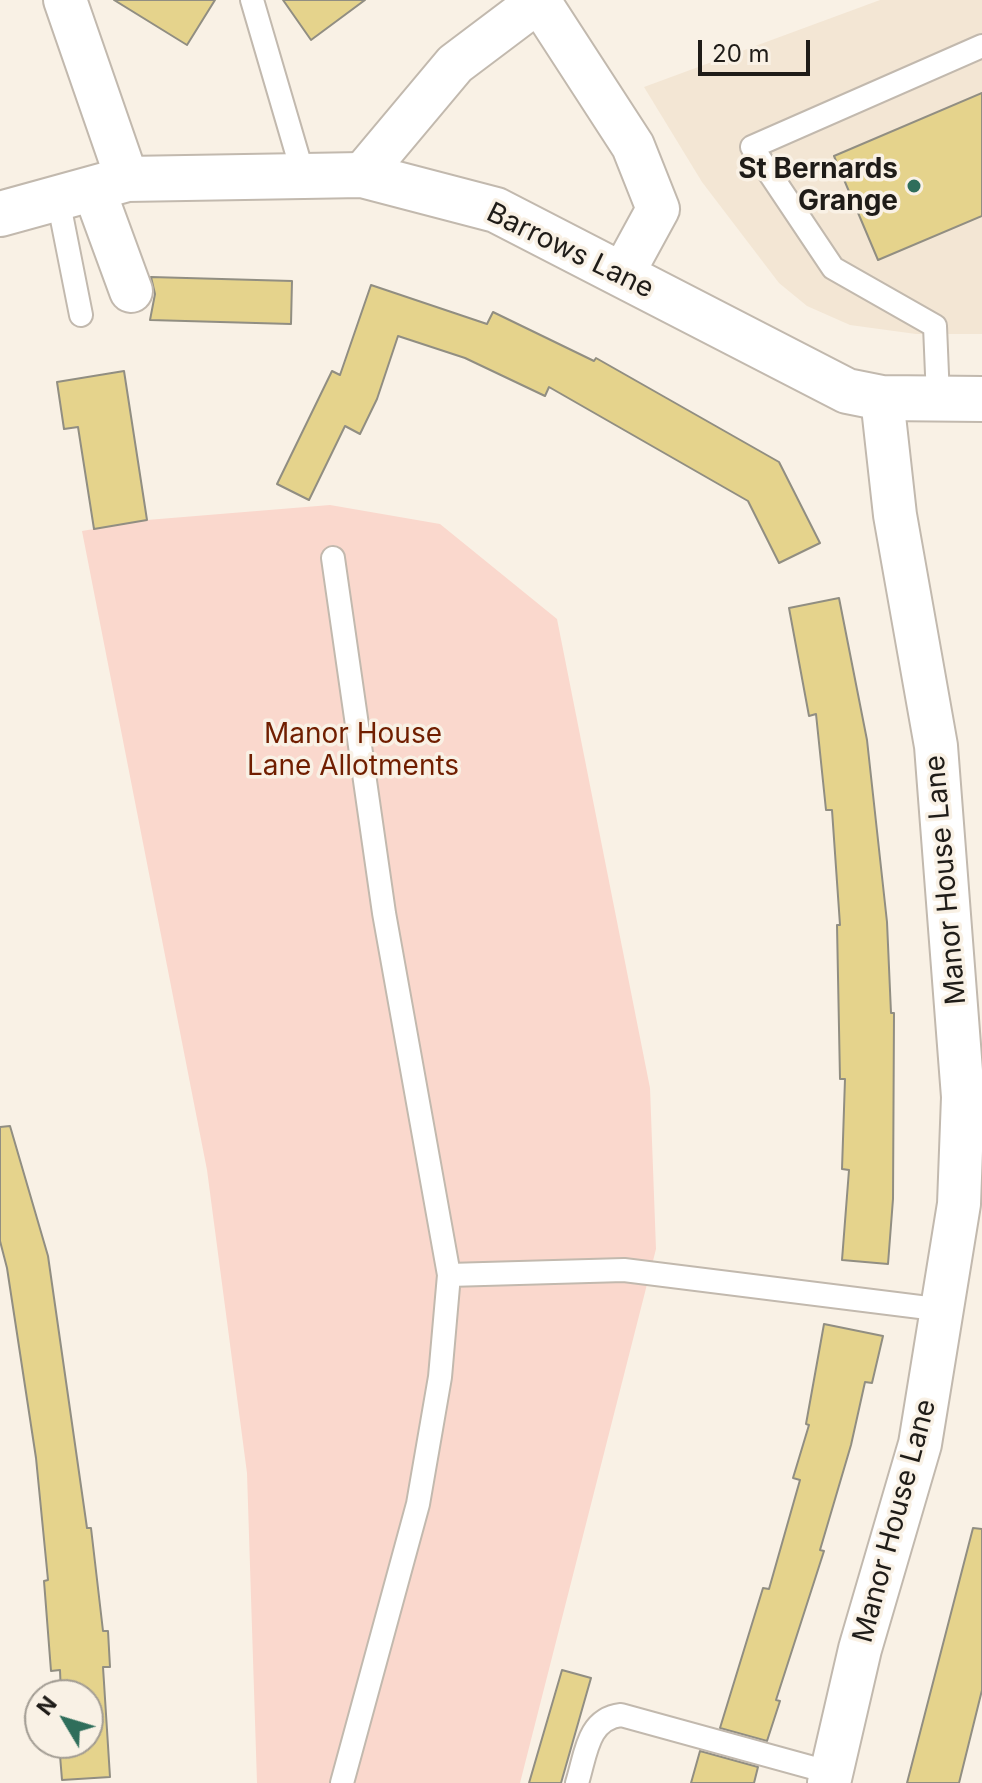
<!DOCTYPE html>
<html>
<head>
<meta charset="utf-8">
<style>
  body { margin:0 }
  #map { position:relative; width:982px; height:1783px; overflow:hidden; background:#f9f1e5; font-family:Inter,sans-serif }
  canvas { display:block }
  .north { position:absolute; left:24px; top:1679px; width:80px; height:80px; box-sizing:border-box; background:#f9f1e5; border:2px solid #a29c93; border-radius:50%; rotate:308deg; font-size:22px; font-weight:700; line-height:32px; text-align:center; color:#1f1c18 }
  .north::after { content:''; display:block; margin:auto; width:28px; height:36px; background:#2f6e5b; clip-path:polygon(50% 0,100% 100%,50% 72%,0 100%) }
  .scale { position:absolute; left:698px; top:40px; width:112px; height:36px; box-sizing:border-box; border:4px solid #1f1c18; border-top:0; padding-left:10px; font-size:24px; line-height:28px; white-space:nowrap; color:#1f1c18; -webkit-text-stroke:6px #f9f1e5; paint-order:stroke }
</style>
</head>
<body>
<div id="map">
<canvas width="982" height="1783"></canvas>
<div class="north">N</div>
<div class="scale">20 m</div>
</div>
<script>
const c = document.querySelector('canvas').getContext('2d');
c.lineJoin = 'round';
function paint(path, color) { c.fillStyle = color; c.fill(path, 'evenodd'); }
function stroke(path, color, width, dash) { c.strokeStyle = color; c.lineWidth = width; c.lineCap = dash ? 'butt' : 'round'; c.setLineDash(dash || []); c.stroke(path); }
function label(font, color, halo, rows, align = 'center') {
  c.font = font + ' Inter,sans-serif'; c.lineWidth = 7; c.setLineDash([]); c.textBaseline = 'middle'; c.strokeStyle = halo; c.fillStyle = color; for (const [text, x, y, turn = 0] of rows) {
    c.save(); c.translate(x, y); c.rotate((+turn || 0) * Math.PI / 180); c.textAlign = isNaN(turn) ? turn : align; if (halo) c.strokeText(text, 0, 0); c.fillText(text, 0, 0); c.restore();
  }
}
paint(new Path2D(`
  M 880,0 L 982,0 L 982,334 L 916,334 L 850,325 L 807,306 L 779,283 L 702,182 L 644,87 Z`), '#f3e6d4');
paint(new Path2D(`
  M 330,505 L 440,524 L 557,619 L 650,1088 L 656,1249 L 520,1783 L 257,1783 L 247,1473 L 207,1170 L 82,531 L 147,520 Z`), '#fad8cd');
const building = new Path2D(`
  M 114,0 L 215,0 L 187,45 Z
  M 283,0 L 365,0 L 311,40 Z
  M 982,93 L 982,216 L 878,260 L 834,156 Z
  M 151,277 L 292,281 L 291,324 L 150,320 L 155,294 Z
  M 371,285 L 487,324 L 493,312 L 594,361 L 596,358 L 779,462 L 820,543 L 779,563 L 748,501 L 549,387 L 545,396 L 465,358 L 398,336 L 377,399 L 360,434 L 345,426 L 309,500 L 277,484 L 332,371 L 340,375 Z
  M 124,371 L 147,520 L 94,529 L 78,427 L 64,429 L 57,382 Z
  M 839,598 L 867,740 L 887,922 L 891,1013 L 894,1013 L 893,1199 L 888,1264 L 842,1260 L 849,1170 L 842,1169 L 845,1079 L 840,1079 L 837,925 L 840,925 L 832,810 L 826,810 L 816,714 L 809,716 L 789,608 Z
  M 10,1126 L 48,1256 L 87,1528 L 91,1528 L 103,1631 L 108,1631 L 110,1667 L 103,1667 L 110,1777 L 62,1780 L 59,1743 L 88,1743 L 88,1695 L 61,1695 L 60,1670 L 51,1671 L 44,1581 L 48,1580 L 36,1458 L 7,1268 L 0,1241 L 0,1127 Z
  M 824,1324 L 883,1336 L 872,1383 L 865,1382 L 851,1445 L 820,1550 L 824,1551 L 776,1700 L 780,1701 L 767,1741 L 720,1728 L 763,1588 L 769,1589 L 800,1480 L 793,1478 L 809,1425 L 806,1424 Z
  M 973,1528 L 982,1529 L 982,1690 L 959,1783 L 907,1783 Z
  M 562,1670 L 591,1678 L 561,1783 L 529,1783 Z
  M 700,1751 L 758,1767 L 754,1783 L 691,1783 Z`);
paint(building, '#e5d38c');
stroke(building, '#918e82', 2);
const service = new Path2D(`
  M 252,0 L 303,174
  M 58,199 L 81,315
  M 938,398 L 935,326 L 833,268 L 752,147 L 982,46
  M 333,558 L 384,913 L 449,1275
  M 342,1783 L 418,1504 L 440,1377 L 449,1275 L 624,1270 L 944,1310
  M 577,1783 C 586,1755 587,1719 621,1715 L 832,1773`);
const minor = new Path2D(`
  M 65,0 L 127,179
  M 539,1 L 633,146 L 658,209 L 622,275
  M 362,175 L 455,64 L 540,0
  M 94,190 L 131,291
  M 829,1783 L 860,1649 L 920,1444 L 959,1204 L 963,1097 L 936,746 L 895,515 L 882,398`);
const tertiary = new Path2D(`
  M 0,214 L 127,179 L 362,175 L 496,210 L 847,391 L 882,398 L 982,399`);
stroke(service, '#c2b9ae', 26);
stroke(minor, '#c2b9ae', 46);
stroke(tertiary, '#c2b9ae', 48);
stroke(service, '#fff', 22);
stroke(minor, '#fff', 42);
stroke(tertiary, '#fff', 44);
for (const [x, y, r, color] of [
  [914,186,8,"#2f6e5b"]
]) { const dot = new Path2D(); dot.arc(x, y, r, 0, 2 * Math.PI); c.fillStyle = color; c.fill(dot); stroke(dot, '#f9f1e5', 3); }
label('bold 28px', '#1f1c18', '#f9f1e5', [
  ["St Bernards",898,170],
  ["Grange",898,202]
], 'right');
label('28px', '#1f1c18', '#f9f1e5', [
  ["Barrows Lane",570,251,26],
  ["Manor House Lane",946,880,-95],
  ["Manor House Lane",895,1521,-75]
]);
label('28px', '#701e00', '#f9f1e5', [
  ["Manor House",353,735],
  ["Lane Allotments",353,767]
]);
</script>
</body>
</html>
